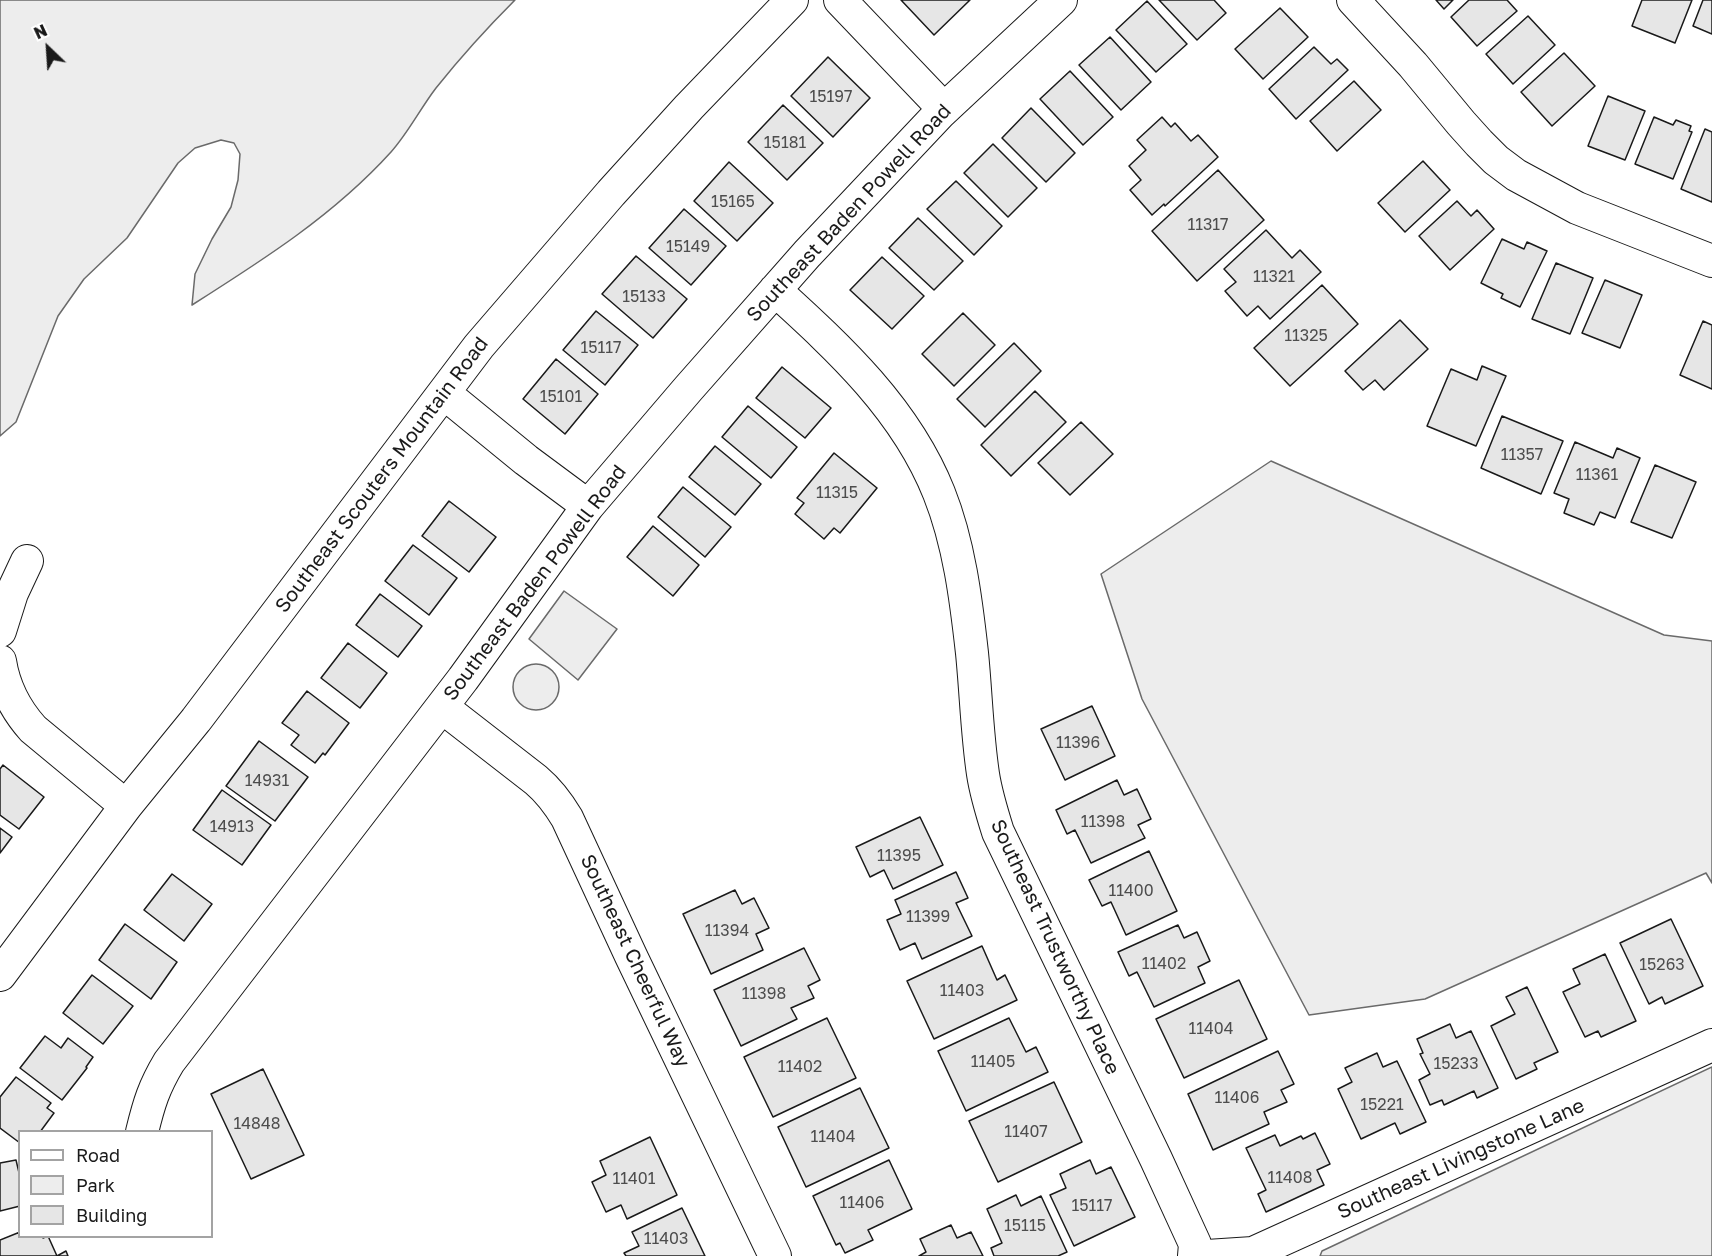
<!DOCTYPE html>
<html>
<head>
<meta charset="utf-8">
<style>
  body { margin:0 }
  #map { position:relative; width:1712px; height:1256px; overflow:hidden; background:#fff; font-family:"Golos Text",sans-serif }
  canvas { display:block }
  .legend { position:absolute; left:18px; top:1130px; width:195px; height:108px; box-sizing:border-box; background:#fff; border:2px solid #a3a3a3; margin:0; padding:8px 10px; list-style:none; font-size:18px; color:#1a1a1a }
  .legend li { display:flex; align-items:center; gap:12px; height:30px }
  .legend b { width:30px; border:2px solid #a3a3a3 }
  .north { position:absolute; left:18px; top:18px; width:60px; height:60px; -webkit-text-stroke:4px #fff; paint-order:stroke; rotate:335deg; font-size:16px; font-weight:700; line-height:24px; text-align:center; color:#1a1a1a }
  .north::after { content:''; display:block; margin:auto; width:21px; height:27px; background:#1a1a1a; clip-path:polygon(50% 0,100% 100%,50% 72%,0 100%) }
</style>
</head>
<body>
<div id="map">
<canvas width="1712" height="1256"></canvas>
<ul class="legend">
<li><b style="height:8px;background:#fff"></b>Road</li>
<li><b style="height:16px;background:#ededed"></b>Park</li>
<li><b style="height:16px;background:#e6e6e6"></b>Building</li>
</ul>
<div class="north">N</div>
</div>
<script>
const c = document.querySelector('canvas').getContext('2d');
c.lineJoin = 'round';
function paint(path, color) { c.fillStyle = color; c.fill(path, 'evenodd'); }
function stroke(path, color, width, dash) { c.strokeStyle = color; c.lineWidth = width; c.lineCap = dash ? 'butt' : 'round'; c.setLineDash(dash || []); c.stroke(path); }
function label(font, color, halo, rows, align = 'center') {
  c.font = font + ' "Golos Text",sans-serif'; c.lineWidth = 4.5; c.setLineDash([]); c.textBaseline = 'middle'; c.strokeStyle = halo; c.fillStyle = color; for (const [text, x, y, turn = 0] of rows) {
    c.save(); c.translate(x, y); c.rotate((+turn || 0) * Math.PI / 180); c.textAlign = isNaN(turn) ? turn : align; if (halo) c.strokeText(text, 0, 0); c.fillText(text, 0, 0); c.restore();
  }
}
const green = new Path2D(`
  M 0,0 L 515,0 C 487,28 460,58 436,88 C 420,109 408,133 391,152 C 334,215 263,260 192,305 L 195,274 L 212,239 L 231,207 L 238,180 L 240,154 L 234,143 L 221,140 L 195,148 L 178,163 L 127,238 L 84,279 L 58,316 L 16,422 L 0,436 Z
  M 1271,461 L 1664,635 L 1712,641 L 1712,883 L 1706,873 L 1425,999 L 1309,1015 L 1142,699 L 1101,574 Z
  M 564,591 L 617,629 L 578,680 L 529,639 Z
  M513 687a23 23 0 1 1 46 0a23 23 0 1 1-46 0Z
  M 1712,1067 L 1712,1256 L 1320,1256 L 1322,1251 Z`);
paint(green, '#ededed');
stroke(green, '#6a6a6a', 1.5);
const building = new Path2D(`
  M 901,0 L 970,0 L 934,35 Z
  M 1159,0 L 1214,0 L 1226,13 L 1197,40 Z
  M 1436,0 L 1453,0 L 1444,9 Z
  M 1469,0 L 1507,0 L 1517,11 L 1477,46 L 1451,17 Z
  M 1642,0 L 1692,0 L 1675,43 L 1632,26 Z
  M 1703,0 L 1712,0 L 1712,34 L 1693,26 Z
  M 1147,1 L 1187,44 L 1156,72 L 1116,30 Z
  M 1280,8 L 1308,37 L 1263,79 L 1235,49 Z
  M 1528,16 L 1555,45 L 1513,84 L 1486,54 Z
  M 1110,37 L 1151,82 L 1121,110 L 1079,65 Z
  M 1314,47 L 1331,64 L 1337,59 L 1348,70 L 1296,119 L 1269,89 Z
  M 1564,53 L 1595,86 L 1552,126 L 1521,92 Z
  M 828,57 L 870,98 L 833,137 L 791,96 Z
  M 1070,71 L 1113,117 L 1083,145 L 1040,99 Z
  M 1354,81 L 1381,110 L 1337,151 L 1310,121 Z
  M 1608,96 L 1645,111 L 1625,160 L 1588,146 Z
  M 783,105 L 823,143 L 787,180 L 748,142 Z
  M 1031,108 L 1075,153 L 1046,182 L 1002,138 Z
  M 1162,117 L 1171,127 L 1175,123 L 1191,141 L 1198,135 L 1218,157 L 1165,206 L 1164,204 L 1152,215 L 1130,190 L 1141,180 L 1129,166 L 1146,150 L 1137,140 Z
  M 1654,117 L 1673,125 L 1676,120 L 1691,126 L 1689,131 L 1692,132 L 1673,179 L 1635,164 Z
  M 1705,129 L 1712,132 L 1712,202 L 1681,189 Z
  M 993,144 L 1037,188 L 1008,217 L 964,173 Z
  M 1423,161 L 1450,190 L 1405,232 L 1378,203 Z
  M 729,162 L 773,203 L 737,241 L 694,201 Z
  M 1218,170 L 1264,220 L 1197,281 L 1152,231 Z
  M 956,181 L 1002,226 L 974,255 L 927,209 Z
  M 1457,201 L 1471,216 L 1477,210 L 1494,229 L 1450,270 L 1419,236 Z
  M 684,209 L 726,246 L 691,285 L 649,248 Z
  M 918,218 L 963,261 L 934,290 L 889,248 Z
  M 1266,230 L 1292,258 L 1300,250 L 1321,272 L 1270,319 L 1258,306 L 1247,316 L 1225,291 L 1236,282 L 1224,269 Z
  M 1502,239 L 1524,249 L 1527,242 L 1547,251 L 1520,307 L 1501,298 L 1503,294 L 1481,283 Z
  M 636,256 L 687,299 L 653,338 L 602,294 Z
  M 882,257 L 924,296 L 892,329 L 850,290 Z
  M 1556,263 L 1593,278 L 1570,334 L 1532,319 Z
  M 1605,280 L 1642,295 L 1620,348 L 1582,333 Z
  M 1322,285 L 1358,324 L 1290,386 L 1254,348 Z
  M 596,311 L 638,345 L 605,385 L 563,350 Z
  M 963,313 L 995,345 L 954,386 L 922,354 Z
  M 1400,320 L 1428,349 L 1384,390 L 1375,380 L 1363,390 L 1345,371 Z
  M 1703,321 L 1712,325 L 1712,389 L 1680,375 Z
  M 1014,343 L 1041,371 L 985,427 L 957,399 Z
  M 556,359 L 598,394 L 565,434 L 523,399 Z
  M 1482,366 L 1506,376 L 1476,446 L 1427,426 L 1451,369 L 1477,380 Z
  M 782,367 L 831,408 L 805,438 L 756,398 Z
  M 1035,391 L 1066,422 L 1011,476 L 981,445 Z
  M 748,406 L 797,447 L 771,478 L 722,437 Z
  M 1502,416 L 1563,441 L 1541,494 L 1481,468 Z
  M 1081,422 L 1113,454 L 1070,495 L 1038,463 Z
  M 1575,442 L 1613,458 L 1617,448 L 1640,458 L 1615,518 L 1600,512 L 1594,525 L 1564,513 L 1569,499 L 1554,493 Z
  M 715,446 L 761,484 L 735,515 L 689,477 Z
  M 834,453 L 877,488 L 840,533 L 834,528 L 824,539 L 795,514 L 804,503 L 797,498 Z
  M 1655,465 L 1696,482 L 1672,538 L 1631,522 Z
  M 683,487 L 731,527 L 705,557 L 658,517 Z
  M 449,501 L 496,537 L 469,572 L 422,536 Z
  M 653,526 L 699,565 L 673,596 L 627,557 Z
  M 413,545 L 457,578 L 429,615 L 385,581 Z
  M 380,594 L 422,626 L 398,657 L 356,625 Z
  M 348,643 L 387,673 L 360,708 L 321,678 Z
  M 307,691 L 349,723 L 325,755 L 323,753 L 315,763 L 291,745 L 299,735 L 282,723 Z
  M 1092,706 L 1115,756 L 1065,780 L 1041,729 Z
  M 259,741 L 308,777 L 275,821 L 226,786 Z
  M 3,765 L 44,797 L 19,829 L 0,815 L 0,769 Z
  M 1117,780 L 1124,795 L 1137,789 L 1151,819 L 1138,825 L 1145,838 L 1091,863 L 1075,830 L 1067,834 L 1056,810 Z
  M 222,790 L 271,825 L 242,865 L 193,830 Z
  M 920,817 L 943,865 L 893,889 L 884,870 L 870,877 L 856,847 Z
  M 0,828 L 12,837 L 0,853 Z
  M 1149,851 L 1177,911 L 1126,935 L 1111,902 L 1102,906 L 1089,880 Z
  M 956,872 L 968,898 L 956,903 L 972,936 L 922,959 L 915,943 L 900,950 L 887,920 L 901,914 L 895,900 Z
  M 172,874 L 212,904 L 184,941 L 144,910 Z
  M 735,890 L 742,904 L 754,898 L 769,928 L 756,934 L 763,950 L 711,974 L 683,914 Z
  M 1671,919 L 1703,986 L 1665,1004 L 1662,997 L 1649,1004 L 1620,943 Z
  M 125,924 L 177,962 L 151,999 L 99,960 Z
  M 1178,925 L 1184,938 L 1197,932 L 1210,961 L 1198,967 L 1205,983 L 1154,1007 L 1137,972 L 1129,976 L 1118,952 Z
  M 982,946 L 997,980 L 1005,975 L 1017,1000 L 934,1039 L 907,981 Z
  M 804,948 L 820,980 L 808,986 L 814,998 L 791,1008 L 797,1019 L 741,1046 L 714,990 Z
  M 1605,954 L 1636,1021 L 1601,1037 L 1598,1031 L 1585,1037 L 1563,992 L 1580,984 L 1573,969 Z
  M 92,975 L 133,1006 L 103,1044 L 63,1013 Z
  M 1239,980 L 1267,1039 L 1184,1078 L 1156,1019 Z
  M 1527,987 L 1558,1052 L 1534,1063 L 1537,1069 L 1516,1079 L 1491,1026 L 1515,1014 L 1506,997 Z
  M 827,1018 L 856,1078 L 773,1117 L 744,1057 Z
  M 1009,1018 L 1026,1052 L 1036,1047 L 1048,1072 L 966,1111 L 938,1051 Z
  M 1450,1024 L 1456,1038 L 1471,1031 L 1498,1088 L 1477,1098 L 1474,1091 L 1444,1105 L 1442,1100 L 1430,1105 L 1419,1080 L 1430,1074 L 1420,1054 L 1423,1053 L 1417,1039 Z
  M 45,1036 L 61,1048 L 68,1038 L 93,1057 L 86,1067 L 87,1068 L 62,1100 L 20,1068 Z
  M 1278,1051 L 1294,1084 L 1281,1090 L 1287,1102 L 1264,1112 L 1269,1124 L 1213,1150 L 1188,1094 Z
  M 1377,1053 L 1383,1067 L 1397,1061 L 1426,1122 L 1400,1134 L 1395,1123 L 1361,1139 L 1338,1089 L 1352,1082 L 1345,1068 Z
  M 263,1069 L 304,1155 L 251,1179 L 211,1094 Z
  M 16,1077 L 51,1103 L 47,1108 L 54,1113 L 40,1132 L 20,1132 L 20,1143 L 0,1128 L 0,1097 Z
  M 1054,1082 L 1082,1142 L 998,1182 L 969,1121 Z
  M 860,1088 L 889,1148 L 806,1187 L 778,1127 Z
  M 1315,1133 L 1330,1164 L 1317,1170 L 1324,1185 L 1266,1212 L 1258,1194 L 1266,1190 L 1246,1148 L 1275,1135 L 1280,1146 L 1301,1136 L 1303,1139 Z
  M 650,1137 L 677,1195 L 627,1219 L 621,1205 L 606,1212 L 592,1182 L 606,1175 L 600,1161 Z
  M 16,1160 L 20,1177 L 20,1206 L 0,1211 L 0,1163 Z
  M 889,1160 L 912,1209 L 868,1230 L 873,1240 L 845,1253 L 840,1243 L 836,1245 L 813,1196 Z
  M 1090,1160 L 1096,1174 L 1111,1167 L 1135,1217 L 1074,1246 L 1050,1195 L 1066,1188 L 1060,1174 Z
  M 1016,1195 L 1021,1206 L 1041,1196 L 1067,1252 L 1058,1256 L 994,1256 L 991,1248 L 1002,1243 L 987,1209 Z
  M 682,1208 L 705,1256 L 626,1256 L 624,1253 L 639,1246 L 632,1232 Z
  M 951,1225 L 957,1238 L 971,1232 L 983,1256 L 919,1256 L 926,1252 L 920,1239 Z
  M 20,1232 L 20,1236 L 42,1236 L 43,1238 L 48,1236 L 57,1256 L 66,1251 L 68,1256 L 0,1256 L 0,1240 Z`);
paint(building, '#e6e6e6');
stroke(building, '#1a1a1a', 1.5);
const minor = new Path2D(`
  M 840,0 L 944,109
  M 1353,0 L 1413,65 L 1461,123 L 1479,143 L 1496,160 L 1516,175 L 1577,208 L 1712,261
  M 775,290 C 840,349 906,410 939,493 C 959,543 966,599 972,653 C 976,693 977,734 983,774 C 986,794 992,813 998,832 L 1156,1159 L 1195,1244 L 1194,1256
  M 444,393 L 526,460 L 588,506
  M 0,631 L 12,593 L 27,561
  M 0,661 C 4,687 16,710 33,729 L 126,806
  M 442,707 L 536,780 C 549,791 558,803 567,818 L 631,956 L 775,1256
  M 0,975 L 126,806 L 196,720 L 479,346 L 611,193 L 689,107 L 792,0
  M 142,1132 C 149,1103 154,1087 169,1062 L 463,679 L 588,506 L 688,389 L 807,254 L 940,113 L 1061,0
  M 1207,1256 L 1253,1253 L 1712,1045`);
stroke(minor, '#1a1a1a', 34);
stroke(minor, '#fff', 32);
label('16px', '#4d4d4d', null, [
  ["15197",831,97],
  ["15181",785,143],
  ["15165",733,202],
  ["11317",1208,225],
  ["15149",688,247],
  ["11321",1274,277],
  ["15133",644,297],
  ["11325",1306,336],
  ["15117",601,348],
  ["15101",561,397],
  ["11357",1522,455],
  ["11361",1597,475],
  ["11315",837,493],
  ["11396",1078,743],
  ["14931",267,781],
  ["11398",1103,822],
  ["14913",232,827],
  ["11395",899,856],
  ["11400",1131,891],
  ["11399",928,917],
  ["11394",727,931],
  ["11402",1164,964],
  ["15263",1662,965],
  ["11403",962,991],
  ["11398",764,994],
  ["11404",1211,1029],
  ["11405",993,1062],
  ["15233",1456,1064],
  ["11402",800,1067],
  ["11406",1237,1098],
  ["15221",1382,1105],
  ["14848",257,1124],
  ["11407",1026,1132],
  ["11404",833,1137],
  ["11408",1290,1178],
  ["11401",634,1179],
  ["11406",862,1203],
  ["15117",1092,1206],
  ["15115",1025,1226],
  ["11403",666,1239]
]);
label('20px', '#1a1a1a', '#fff', [
  ["Southeast Baden Powell Road",849,213,-47],
  ["Southeast Scouters Mountain Road",382,475,-53],
  ["Southeast Baden Powell Road",535,583,-53],
  ["Southeast Trustworthy Place",1055,947,65],
  ["Southeast Cheerful Way",635,961,65],
  ["Southeast Livingstone Lane",1461,1159,-24]
]);
</script>
</body>
</html>
